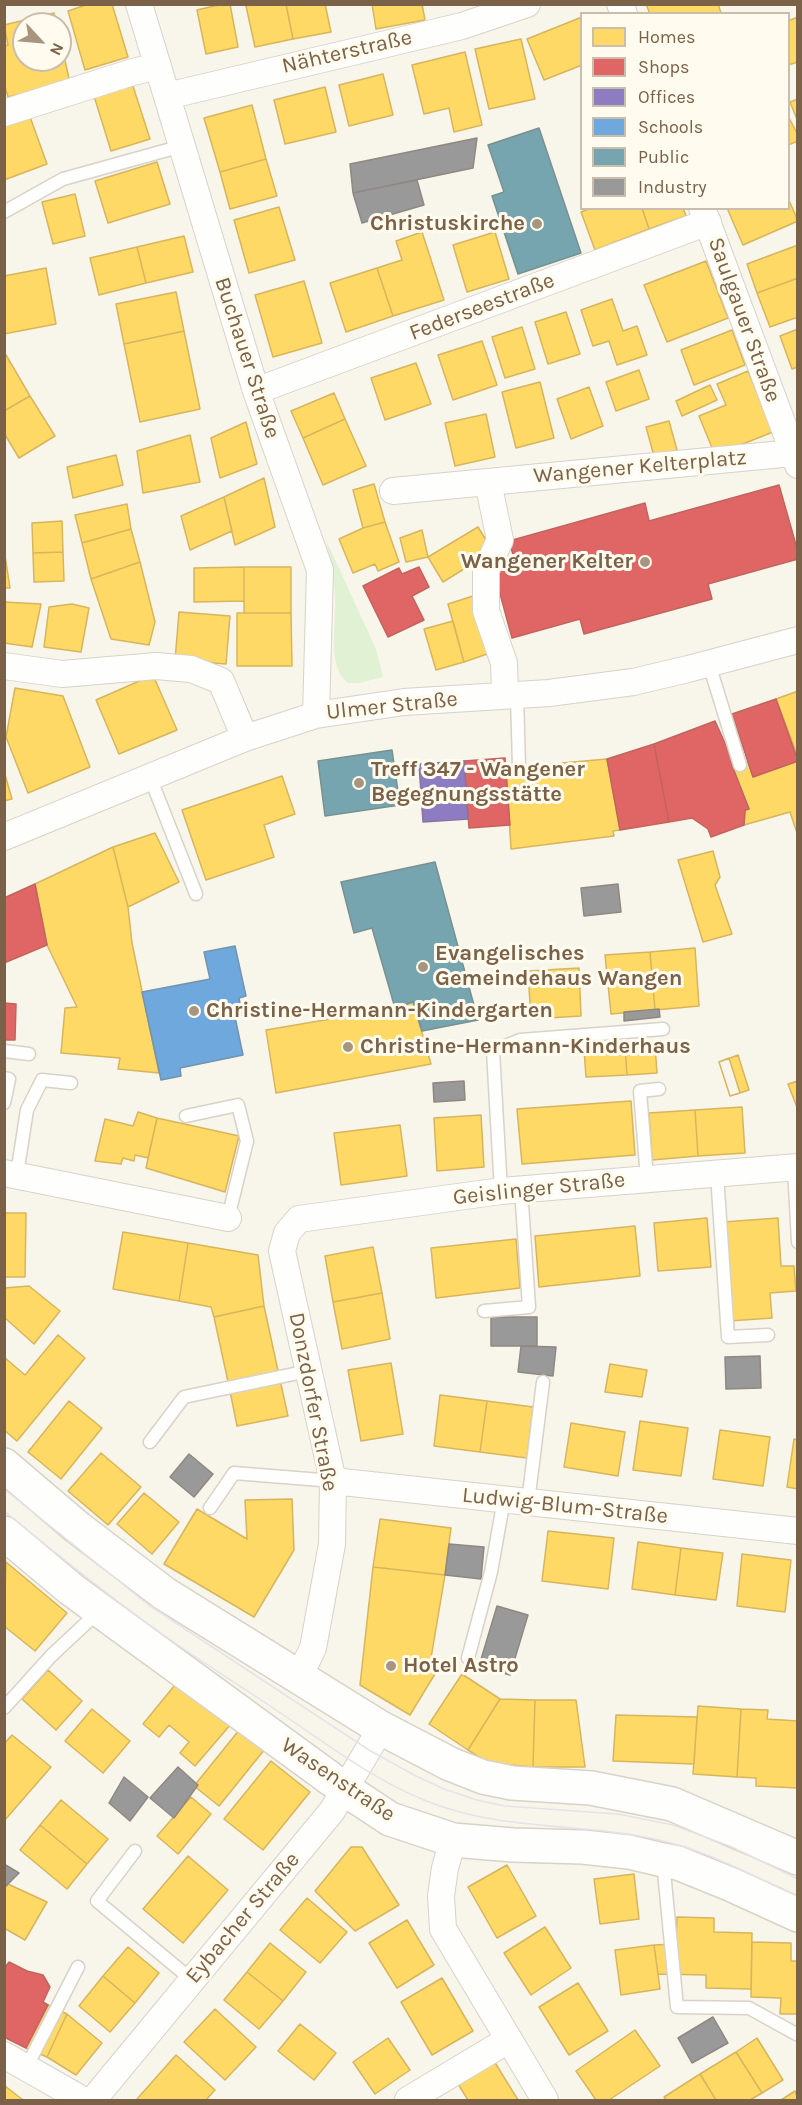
<!DOCTYPE html>
<html>
<head>
<meta charset="utf-8">
<style>
  body { margin:0 }
  #map { position:relative; width:802px; height:2105px; overflow:hidden; background:#f8f5eb; font-family:Karla,sans-serif }
  canvas { display:block }
  .frame { position:absolute; inset:0; border:6px solid #7b6147; pointer-events:none }
  .legend { position:absolute; left:580px; top:12px; width:210px; height:198px; box-sizing:border-box; background:#fffbee; border:2px solid #cabdab; margin:0; padding:8px 10px; list-style:none; font-size:18px; color:#7b6147 }
  .legend li { display:flex; align-items:center; gap:12px; height:30px }
  .legend b { width:30px; border:2px solid #cabdab }
  .north { position:absolute; left:12px; top:12px; width:60px; height:60px; box-sizing:border-box; background:#fffbee; border:2px solid #cabdab; border-radius:50%; rotate:116deg; font-size:16px; font-weight:700; line-height:24px; text-align:center; color:#7b6147 }
  .north::after { content:''; display:block; margin:auto; width:21px; height:27px; background:#a79580; clip-path:polygon(50% 0,100% 100%,50% 72%,0 100%) }
</style>
</head>
<body>
<div id="map">
<canvas width="802" height="2105"></canvas>
<div class="frame"></div>
<ul class="legend">
<li><b style="height:16px;background:#ffd966"></b>Homes</li>
<li><b style="height:16px;background:#e06666"></b>Shops</li>
<li><b style="height:16px;background:#8e7cc3"></b>Offices</li>
<li><b style="height:16px;background:#6fa8dc"></b>Schools</li>
<li><b style="height:16px;background:#76a5af"></b>Public</li>
<li><b style="height:16px;background:#999"></b>Industry</li>
</ul>
<div class="north">N</div>
</div>
<script>
const c = document.querySelector('canvas').getContext('2d');
c.lineJoin = 'round';
function paint(path, color) { c.fillStyle = color; c.fill(path, 'evenodd'); }
function stroke(path, color, width, dash) { c.strokeStyle = color; c.lineWidth = width; c.lineCap = dash ? 'butt' : 'round'; c.setLineDash(dash || []); c.stroke(path); }
function label(font, color, halo, rows, align = 'center') {
  c.font = font + ' Karla,sans-serif'; c.lineWidth = 6; c.setLineDash([]); c.textBaseline = 'middle'; c.strokeStyle = halo; c.fillStyle = color; for (const [text, x, y, turn = 0] of rows) {
    c.save(); c.translate(x, y); c.rotate((+turn || 0) * Math.PI / 180); c.textAlign = isNaN(turn) ? turn : align; if (halo) c.strokeText(text, 0, 0); c.fillText(text, 0, 0); c.restore();
  }
}
paint(new Path2D(`
  M 326,540 L 376,649 L 383,677 L 359,683 L 348,683 C 326,666 337,622 335,597 C 334,578 330,559 326,540 Z`), '#e0f1d4');
const homes = new Path2D(`
  M 89,4 L 112,4 L 128,57 L 85,70 L 68,11 Z
  M 223,4 L 230,4 L 238,47 L 206,54 L 197,10 Z
  M 254,4 L 286,4 L 293,39 L 255,47 L 246,6 Z
  M 286,4 L 325,4 L 331,32 L 293,39 Z
  M 372,4 L 422,4 L 425,20 L 376,29 Z
  M 646,4 L 718,4 L 721,13 L 650,14 Z
  M 54,13 L 57,24 L 24,24 L 24,60 L 60,60 L 60,38 L 70,83 L 8,97 L 4,83 L 4,46 L 8,45 L 4,25 Z
  M 582,17 L 582,65 L 544,80 L 527,39 Z
  M 798,17 L 798,62 L 788,65 L 788,21 Z
  M 521,39 L 535,99 L 489,109 L 475,49 Z
  M 465,52 L 482,125 L 454,132 L 449,108 L 424,114 L 412,65 Z
  M 383,74 L 393,115 L 349,126 L 339,85 Z
  M 132,83 L 150,139 L 111,151 L 94,96 Z
  M 325,87 L 336,132 L 285,144 L 274,100 Z
  M 798,99 L 798,122 L 790,102 Z
  M 252,105 L 266,159 L 220,172 L 204,118 Z
  M 29,114 L 47,164 L 4,180 L 4,124 Z
  M 788,116 L 798,135 L 798,141 L 788,145 Z
  M 266,159 L 277,196 L 230,209 L 220,172 Z
  M 157,162 L 170,204 L 108,223 L 95,181 Z
  M 75,194 L 85,236 L 53,244 L 42,202 Z
  M 788,198 L 798,221 L 743,245 L 727,208 L 788,208 Z
  M 279,207 L 295,260 L 249,273 L 234,220 Z
  M 591,208 L 642,208 L 649,229 L 595,250 L 581,212 Z
  M 642,208 L 683,208 L 686,216 L 649,229 Z
  M 422,232 L 444,300 L 393,316 L 377,268 L 402,260 L 396,241 Z
  M 495,232 L 509,279 L 467,292 L 453,245 Z
  M 184,236 L 193,272 L 146,283 L 137,247 Z
  M 798,245 L 798,278 L 757,293 L 747,264 Z
  M 137,247 L 146,283 L 99,295 L 90,258 Z
  M 706,261 L 728,318 L 667,342 L 644,285 Z
  M 46,268 L 56,324 L 4,334 L 4,276 Z
  M 377,268 L 393,316 L 346,332 L 330,283 Z
  M 798,278 L 798,317 L 770,327 L 757,293 Z
  M 304,281 L 322,343 L 273,357 L 255,295 Z
  M 176,292 L 184,331 L 124,344 L 116,304 Z
  M 612,299 L 623,331 L 637,326 L 647,355 L 617,365 L 609,341 L 593,346 L 581,310 Z
  M 566,312 L 580,354 L 548,364 L 535,322 Z
  M 522,327 L 535,369 L 505,378 L 492,337 Z
  M 798,329 L 798,367 L 792,369 L 780,336 Z
  M 732,330 L 745,365 L 694,385 L 681,350 Z
  M 184,331 L 200,409 L 140,422 L 124,344 Z
  M 482,341 L 497,385 L 453,400 L 438,355 Z
  M 6,355 L 30,396 L 4,411 L 4,356 Z
  M 416,363 L 431,404 L 385,420 L 371,378 Z
  M 639,370 L 649,399 L 616,411 L 606,382 Z
  M 748,371 L 773,432 L 715,455 L 699,416 L 726,405 L 717,384 Z
  M 540,382 L 554,438 L 516,448 L 502,392 Z
  M 710,385 L 717,400 L 682,416 L 676,401 Z
  M 589,387 L 603,426 L 571,439 L 557,399 Z
  M 334,393 L 345,419 L 303,438 L 291,411 Z
  M 30,396 L 55,436 L 19,458 L 4,433 L 4,411 Z
  M 486,414 L 495,457 L 455,466 L 445,423 Z
  M 345,419 L 366,466 L 323,485 L 303,438 Z
  M 669,421 L 677,450 L 654,456 L 646,427 Z
  M 246,422 L 257,464 L 220,478 L 211,438 Z
  M 190,435 L 200,482 L 143,493 L 137,451 Z
  M 116,455 L 123,485 L 73,498 L 67,467 Z
  M 264,478 L 275,527 L 235,545 L 224,497 Z
  M 374,484 L 385,522 L 363,528 L 353,490 Z
  M 224,497 L 232,531 L 190,550 L 181,516 Z
  M 127,504 L 131,529 L 82,543 L 75,515 Z
  M 62,521 L 63,552 L 33,553 L 32,523 Z
  M 385,522 L 399,562 L 378,571 L 375,564 L 353,573 L 339,539 L 363,528 Z
  M 478,527 L 493,551 L 443,582 L 428,557 Z
  M 131,529 L 140,562 L 91,579 L 82,543 Z
  M 422,530 L 428,557 L 406,562 L 400,538 Z
  M 4,549 L 10,588 L 4,588 Z
  M 63,552 L 64,581 L 34,582 L 33,553 Z
  M 140,562 L 155,622 L 149,645 L 111,639 L 91,579 Z
  M 244,567 L 291,567 L 291,613 L 244,613 Z
  M 244,567 L 244,601 L 194,602 L 194,568 Z
  M 473,596 L 490,653 L 464,662 L 448,604 Z
  M 4,602 L 41,604 L 32,647 L 4,643 Z
  M 72,604 L 89,608 L 81,652 L 44,647 L 49,607 Z
  M 179,612 L 230,616 L 226,664 L 175,660 Z
  M 237,613 L 291,613 L 292,666 L 237,666 Z
  M 453,621 L 464,662 L 436,670 L 424,629 Z
  M 153,675 L 177,730 L 119,754 L 96,700 Z
  M 15,688 L 63,696 L 90,767 L 28,793 L 6,737 Z
  M 798,691 L 798,757 L 776,699 Z
  M 607,759 L 620,830 L 613,831 L 614,836 L 511,849 L 506,768 Z
  M 798,761 L 798,836 L 790,812 L 744,825 L 745,810 L 749,809 L 733,768 L 748,762 L 753,777 Z
  M 4,771 L 12,799 L 4,801 Z
  M 282,776 L 295,814 L 264,825 L 274,857 L 206,880 L 182,810 Z
  M 155,833 L 179,882 L 128,907 L 113,847 Z
  M 113,847 L 128,907 L 132,943 L 159,1073 L 118,1069 L 120,1058 L 61,1053 L 65,1008 L 77,1007 L 47,945 L 35,884 Z
  M 713,851 L 720,877 L 715,885 L 732,934 L 703,942 L 678,860 Z
  M 695,948 L 699,1006 L 655,1010 L 650,952 Z
  M 650,952 L 655,1010 L 611,1014 L 605,955 Z
  M 579,968 L 581,1016 L 531,1019 L 528,971 Z
  M 413,1002 L 431,1064 L 276,1093 L 266,1030 L 395,1008 Z
  M 655,1045 L 657,1073 L 627,1075 L 625,1046 Z
  M 625,1046 L 627,1075 L 586,1077 L 584,1049 Z
  M 738,1055 L 749,1090 L 730,1096 L 719,1062 Z
  M 729,1058 L 740,1093 L 730,1096 L 719,1062 Z
  M 798,1081 L 798,1110 L 788,1084 Z
  M 631,1101 L 635,1155 L 522,1164 L 517,1109 Z
  M 742,1107 L 745,1153 L 698,1156 L 695,1110 Z
  M 695,1110 L 698,1156 L 652,1160 L 649,1113 Z
  M 138,1112 L 157,1118 L 148,1158 L 135,1155 L 134,1161 L 123,1158 L 121,1164 L 95,1161 L 105,1119 L 133,1126 Z
  M 481,1115 L 484,1167 L 437,1171 L 434,1118 Z
  M 157,1118 L 239,1136 L 225,1192 L 146,1168 Z
  M 400,1125 L 407,1176 L 341,1185 L 334,1133 Z
  M 4,1213 L 26,1213 L 25,1277 L 4,1277 Z
  M 707,1218 L 711,1267 L 658,1271 L 654,1223 Z
  M 778,1218 L 781,1266 L 794,1266 L 796,1291 L 770,1293 L 772,1318 L 729,1321 L 723,1222 Z
  M 635,1226 L 640,1276 L 539,1287 L 535,1236 Z
  M 123,1232 L 188,1243 L 179,1301 L 113,1289 Z
  M 516,1239 L 520,1288 L 436,1298 L 431,1248 Z
  M 188,1243 L 258,1255 L 264,1306 L 214,1317 L 211,1307 L 179,1301 Z
  M 373,1247 L 382,1293 L 333,1302 L 325,1256 Z
  M 29,1286 L 60,1311 L 34,1344 L 4,1317 L 4,1288 Z
  M 382,1293 L 390,1339 L 342,1349 L 333,1302 Z
  M 264,1306 L 280,1380 L 230,1391 L 214,1317 Z
  M 58,1335 L 85,1358 L 17,1441 L 4,1430 L 4,1357 L 25,1375 Z
  M 391,1363 L 403,1434 L 361,1441 L 348,1370 Z
  M 610,1364 L 647,1370 L 642,1397 L 605,1392 Z
  M 280,1380 L 288,1416 L 237,1426 L 230,1391 Z
  M 440,1395 L 487,1401 L 480,1452 L 434,1446 Z
  M 69,1401 L 102,1428 L 61,1479 L 28,1452 Z
  M 487,1401 L 533,1407 L 527,1458 L 480,1452 Z
  M 640,1421 L 688,1428 L 681,1476 L 633,1470 Z
  M 571,1423 L 625,1432 L 618,1476 L 564,1467 Z
  M 720,1430 L 770,1437 L 763,1486 L 713,1479 Z
  M 794,1439 L 798,1440 L 798,1489 L 787,1487 Z
  M 101,1453 L 141,1487 L 108,1525 L 68,1491 Z
  M 144,1493 L 179,1522 L 152,1554 L 117,1524 Z
  M 292,1499 L 294,1550 L 254,1617 L 164,1564 L 197,1509 L 247,1539 L 245,1500 Z
  M 380,1519 L 451,1528 L 445,1575 L 373,1567 Z
  M 548,1531 L 614,1538 L 608,1589 L 542,1581 Z
  M 638,1542 L 681,1548 L 675,1595 L 632,1589 Z
  M 681,1548 L 723,1553 L 716,1600 L 675,1595 Z
  M 742,1554 L 791,1560 L 785,1612 L 737,1606 Z
  M 6,1562 L 67,1613 L 35,1651 L 4,1626 Z
  M 373,1567 L 445,1575 L 430,1664 L 438,1669 L 410,1715 L 360,1685 Z
  M 48,1670 L 82,1701 L 56,1730 L 22,1699 Z
  M 462,1674 L 500,1699 L 468,1750 L 429,1724 Z
  M 179,1680 L 231,1724 L 195,1766 L 180,1753 L 189,1742 L 169,1725 L 159,1737 L 143,1724 Z
  M 500,1699 L 535,1700 L 533,1767 L 488,1763 L 468,1750 Z
  M 535,1700 L 576,1700 L 585,1767 L 533,1767 Z
  M 698,1706 L 741,1709 L 737,1777 L 693,1774 Z
  M 92,1709 L 130,1741 L 103,1773 L 65,1741 Z
  M 741,1709 L 768,1710 L 767,1719 L 798,1721 L 798,1788 L 756,1786 L 756,1778 L 737,1777 Z
  M 616,1715 L 697,1717 L 694,1764 L 613,1761 Z
  M 240,1729 L 265,1749 L 219,1806 L 194,1786 Z
  M 12,1735 L 51,1767 L 4,1821 L 4,1744 Z
  M 271,1761 L 310,1792 L 263,1850 L 224,1819 Z
  M 191,1797 L 211,1814 L 178,1854 L 157,1836 Z
  M 61,1800 L 108,1839 L 87,1864 L 40,1825 Z
  M 40,1825 L 87,1864 L 67,1889 L 20,1850 Z
  M 351,1847 L 362,1847 L 399,1905 L 355,1931 L 315,1891 Z
  M 188,1856 L 228,1890 L 183,1943 L 143,1909 Z
  M 507,1865 L 536,1916 L 497,1938 L 468,1887 Z
  M 634,1874 L 639,1919 L 600,1924 L 594,1879 Z
  M 8,1884 L 47,1902 L 25,1940 L 4,1928 L 4,1888 Z
  M 307,1898 L 347,1932 L 320,1963 L 280,1930 Z
  M 677,1917 L 714,1918 L 714,1932 L 752,1933 L 751,1989 L 706,1988 L 706,1975 L 658,1974 L 654,1945 L 676,1944 Z
  M 407,1920 L 434,1965 L 397,1988 L 369,1943 Z
  M 545,1927 L 571,1968 L 531,1995 L 504,1953 Z
  M 752,1942 L 791,1943 L 791,1961 L 798,1961 L 798,2014 L 780,2014 L 781,1998 L 751,1997 Z
  M 270,1943 L 306,1972 L 283,2001 L 247,1972 Z
  M 654,1945 L 660,1989 L 621,1995 L 615,1950 Z
  M 128,1947 L 159,1973 L 135,2003 L 103,1976 Z
  M 247,1972 L 283,2001 L 259,2029 L 224,2000 Z
  M 103,1976 L 135,2003 L 110,2032 L 79,2006 Z
  M 442,1978 L 473,2031 L 432,2055 L 401,2002 Z
  M 578,1983 L 608,2031 L 569,2055 L 539,2007 Z
  M 48,2005 L 67,2014 L 47,2057 L 26,2048 Z
  M 215,2009 L 256,2047 L 225,2080 L 184,2042 Z
  M 67,2014 L 102,2043 L 76,2075 L 47,2057 Z
  M 300,2024 L 336,2053 L 314,2080 L 278,2051 Z
  M 635,2030 L 660,2066 L 609,2100 L 596,2100 L 576,2071 Z
  M 388,2038 L 410,2070 L 375,2094 L 353,2062 Z
  M 757,2038 L 783,2080 L 762,2093 L 736,2052 Z
  M 736,2052 L 762,2093 L 750,2100 L 716,2100 L 700,2074 Z
  M 176,2055 L 215,2090 L 206,2100 L 138,2100 L 137,2099 Z
  M 494,2061 L 518,2100 L 468,2100 L 458,2084 Z
  M 700,2074 L 716,2100 L 666,2100 L 664,2097 Z
  M 5,2086 L 23,2100 L 4,2100 Z
  M 795,2091 L 798,2100 L 781,2100 Z`);
paint(homes, '#ffd966');
stroke(homes, '#d7b55d', 1.5);
const shops = new Path2D(`
  M 779,485 L 798,552 L 798,559 L 708,584 L 712,599 L 584,634 L 580,619 L 512,638 L 492,564 L 514,558 L 509,541 L 645,503 L 649,521 Z
  M 419,567 L 429,587 L 412,596 L 424,620 L 388,637 L 363,586 L 399,568 L 402,574 Z
  M 776,699 L 798,761 L 753,777 L 732,714 Z
  M 715,721 L 729,752 L 733,768 L 749,809 L 745,810 L 744,825 L 711,837 L 708,829 L 692,818 L 669,822 L 654,744 Z
  M 654,744 L 669,822 L 620,830 L 607,759 Z
  M 505,758 L 510,825 L 469,828 L 464,761 Z
  M 35,884 L 47,945 L 4,963 L 4,898 Z
  M 4,1003 L 16,1004 L 15,1040 L 4,1040 Z
  M 9,1962 L 27,1971 L 43,1975 L 50,1987 L 43,2002 L 48,2005 L 26,2048 L 4,2037 L 4,1969 Z`);
paint(shops, '#e06666');
stroke(shops, '#c2645d', 1.5);
const offices = new Path2D(`
  M 464,761 L 468,819 L 423,822 L 419,764 Z`);
paint(offices, '#8e7cc3');
stroke(offices, '#88749e', 1.5);
const schools = new Path2D(`
  M 235,946 L 246,996 L 239,998 L 242,1015 L 235,1017 L 243,1055 L 180,1068 L 181,1076 L 161,1080 L 142,992 L 210,979 L 204,952 Z`);
paint(schools, '#6fa8dc');
stroke(schools, '#7393af', 1.5);
const public = new Path2D(`
  M 539,128 L 581,253 L 518,274 L 492,196 L 504,192 L 488,145 Z
  M 392,750 L 400,805 L 325,816 L 318,761 Z
  M 435,862 L 478,1020 L 422,1031 L 413,1002 L 395,1008 L 372,928 L 354,933 L 341,882 Z`);
paint(public, '#76a5af');
stroke(public, '#789190', 1.5);
const industry = new Path2D(`
  M 477,138 L 473,168 L 353,193 L 350,164 Z
  M 417,180 L 424,205 L 362,223 L 353,193 Z
  M 618,884 L 621,912 L 584,916 L 581,888 Z
  M 659,1009 L 660,1017 L 624,1021 L 624,1012 Z
  M 464,1081 L 465,1100 L 434,1102 L 433,1083 Z
  M 491,1317 L 537,1317 L 537,1346 L 491,1346 Z
  M 521,1346 L 556,1347 L 553,1376 L 518,1372 Z
  M 760,1356 L 761,1388 L 726,1389 L 725,1357 Z
  M 189,1454 L 213,1474 L 194,1497 L 170,1477 Z
  M 449,1544 L 484,1547 L 481,1579 L 445,1575 Z
  M 497,1606 L 528,1615 L 510,1675 L 479,1666 Z
  M 178,1767 L 198,1785 L 174,1818 L 150,1798 Z
  M 124,1777 L 148,1797 L 130,1821 L 109,1803 Z
  M 4,1864 L 19,1873 L 4,1888 Z
  M 713,2017 L 728,2043 L 692,2063 L 678,2038 Z`);
paint(industry, '#999');
stroke(industry, '#908880', 1.5);
const lane = new Path2D(`
  M 4,212 L 63,179 L 182,146
  M 709,664 L 740,765
  M 517,695 L 519,767
  M 150,777 L 196,894
  M 4,1051 L 29,1054
  M 4,1078 L 9,1079 L 4,1103
  M 186,1116 L 238,1105 L 247,1141 L 228,1218
  M 794,1167 L 798,1242
  M 17,1174 L 27,1110 L 42,1080 L 71,1083
  M 717,1174 L 728,1337 L 768,1335
  M 647,1179 L 640,1091 L 659,1089
  M 501,1191 L 493,1051 L 520,1040 L 663,1029
  M 484,1311 L 529,1307 L 521,1189
  M 150,1442 L 184,1397 L 308,1371
  M 528,1502 L 543,1382
  M 210,1508 L 234,1473 L 333,1481
  M 468,1658 L 491,1572 L 504,1499
  M 4,1708 L 51,1656 L 99,1611
  M 135,1851 L 97,1901 L 192,1980
  M 663,1861 L 677,2007 L 749,2008 L 798,2035
  M 26,2068 L 78,1967`);
const street = new Path2D(`
  M 139,4 L 256,391 L 320,570 L 316,715
  M 620,4 L 624,14
  M 167,96 L 462,26 L 527,4
  M 4,113 L 133,72 L 158,66
  M 702,208 L 798,465
  M 256,391 L 708,222
  M 488,482 L 500,540 L 486,570 L 486,611 L 504,663 L 505,695
  M 393,491 L 793,453
  M 4,666 L 62,674 L 156,666 L 191,669 L 221,681 L 245,738
  M 4,837 L 245,738 L 316,715 L 404,702 L 549,693 L 633,682 L 688,669 L 798,640
  M 4,1173 L 228,1218
  M 333,1481 L 798,1531
  M 299,1677 L 313,1648 L 332,1544 L 333,1481 L 282,1251 L 287,1233 L 299,1219 L 501,1191 L 798,1167
  M 453,1840 L 445,1868 L 441,1896 L 443,1929 L 545,2100
  M 4,2055 L 83,2100
  M 93,2100 L 332,1811 L 381,1728
  M 408,2100 L 508,2040`);
const secondary = new Path2D(`
  M 4,1465 L 78,1528 L 165,1594 L 381,1728 L 450,1764 L 483,1777 L 512,1783 L 591,1788 L 672,1804 L 798,1858
  M 4,1533 L 71,1589 L 120,1625 L 346,1790 L 390,1819 L 453,1840 L 513,1845 L 583,1847 L 629,1852 L 663,1860 L 678,1863 L 730,1884 L 798,1915`);
stroke(lane, '#d8d2c9', 15);
stroke(street, '#d8d2c9', 28);
stroke(secondary, '#d8d2c7', 36);
stroke(lane, '#fefefc', 12);
stroke(street, '#fefefc', 26);
stroke(secondary, '#fefefc', 33);
stroke(new Path2D(`
  M 4,1489 L 150,1606 L 369,1750 L 414,1775 L 444,1789 L 477,1800 L 505,1806 L 618,1814 L 673,1825 L 732,1847 L 798,1879
  M 4,1511 C 48,1547 91,1582 136,1615 C 182,1650 232,1680 279,1712 C 330,1746 381,1786 440,1806 C 512,1831 589,1823 663,1841 C 711,1852 753,1877 798,1896`), '#e6e2e6', 1.5);
for (const [x, y, r, color] of [
  [537,224,6,"#a79580"],
  [645,562,6,"#a79580"],
  [359,783,6,"#a79580"],
  [423,967,6,"#a79580"],
  [194,1011,6,"#a79580"],
  [348,1047,6,"#a79580"],
  [391,1666,6,"#a79580"]
]) { const dot = new Path2D(); dot.arc(x, y, r, 0, 2 * Math.PI); c.fillStyle = color; c.fill(dot); stroke(dot, '#fffbee', 2); }
label('22px', '#7b6147', '#fffbee', [
  ["Nähterstraße",347,52,-13],
  ["Federseestraße",482,307,-21],
  ["Saulgauer Straße",744,320,70],
  ["Buchauer Straße",247,358,72],
  ["Wangener Kelterplatz",640,467,-5],
  ["Ulmer Straße",392,706,-6],
  ["Geislinger Straße",539,1189,-6],
  ["Donzdorfer Straße",313,1402,79],
  ["Ludwig-Blum-Straße",565,1506,6],
  ["Wasenstraße",338,1780,34],
  ["Eybacher Straße",243,1918,-50]
]);
label('bold 22px', '#7b6147', '#fffbee', [
  ["Christuskirche",525,224,"right"],
  ["Wangener Kelter",633,562,"right"],
  ["Treff 347 - Wangener",371,770],
  ["Begegnungsstätte",371,795],
  ["Evangelisches",435,954],
  ["Gemeindehaus Wangen",435,979],
  ["Christine-Hermann-Kindergarten",206,1011],
  ["Christine-Hermann-Kinderhaus",360,1047],
  ["Hotel Astro",403,1666]
], 'left');
</script>
</body>
</html>
